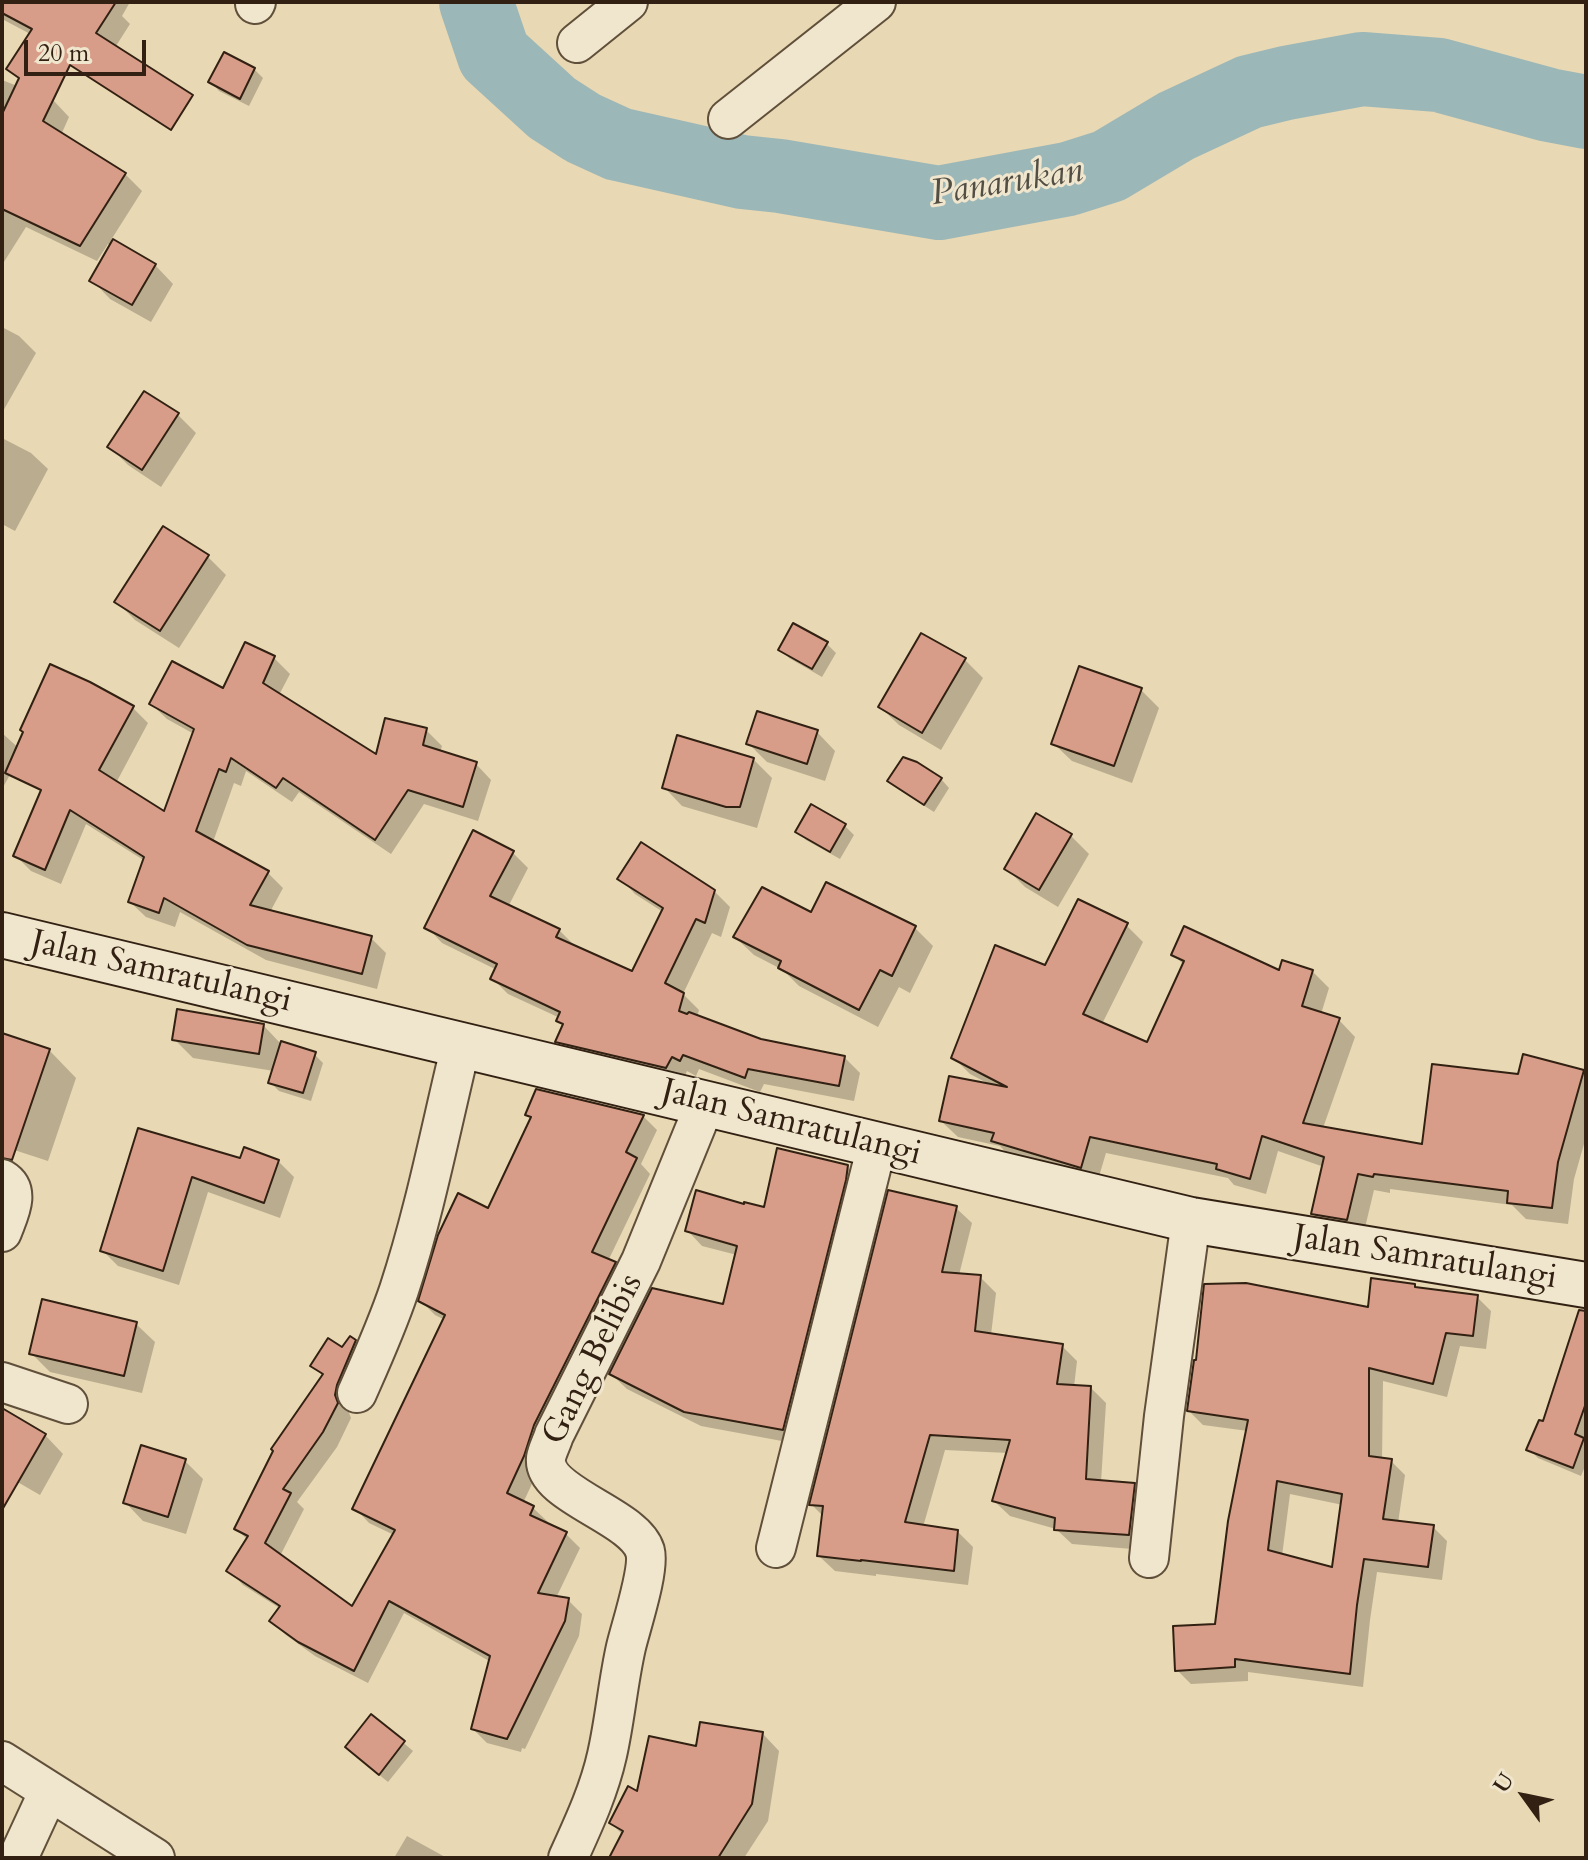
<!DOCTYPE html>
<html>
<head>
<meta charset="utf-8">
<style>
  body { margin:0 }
  #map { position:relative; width:1588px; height:1860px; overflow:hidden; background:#e8d8b3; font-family:Cardo,serif }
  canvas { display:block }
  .frame { position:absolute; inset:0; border:4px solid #322112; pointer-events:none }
  .north { position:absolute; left:1484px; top:1756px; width:80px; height:80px; -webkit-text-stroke:6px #f0e6ce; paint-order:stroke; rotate:303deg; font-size:22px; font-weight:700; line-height:32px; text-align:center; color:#322112 }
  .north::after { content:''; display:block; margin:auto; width:28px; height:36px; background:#322112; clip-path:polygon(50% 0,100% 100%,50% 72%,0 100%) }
  .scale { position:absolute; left:24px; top:40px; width:122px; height:36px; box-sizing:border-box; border:4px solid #322112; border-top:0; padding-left:10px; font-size:24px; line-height:28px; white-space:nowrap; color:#322112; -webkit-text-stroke:6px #f0e6ce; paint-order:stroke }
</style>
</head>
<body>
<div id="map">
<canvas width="1588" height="1860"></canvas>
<div class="frame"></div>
<div class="north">U</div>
<div class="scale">20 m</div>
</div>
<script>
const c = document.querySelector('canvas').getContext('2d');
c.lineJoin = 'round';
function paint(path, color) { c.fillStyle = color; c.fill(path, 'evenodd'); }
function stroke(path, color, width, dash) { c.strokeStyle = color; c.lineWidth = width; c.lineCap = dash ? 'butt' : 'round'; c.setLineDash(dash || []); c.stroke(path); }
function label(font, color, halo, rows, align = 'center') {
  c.font = font + ' Cardo,serif'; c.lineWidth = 6; c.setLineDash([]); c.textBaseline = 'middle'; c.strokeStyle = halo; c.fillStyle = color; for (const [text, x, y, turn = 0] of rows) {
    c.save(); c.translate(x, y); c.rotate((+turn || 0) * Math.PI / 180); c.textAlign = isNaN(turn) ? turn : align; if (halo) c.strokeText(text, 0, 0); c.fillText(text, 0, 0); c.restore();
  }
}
paint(new Path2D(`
  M 2,2 L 130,2 L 122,16 L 130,24 L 100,71 L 2,19 Z
  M 254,69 L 263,78 L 249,106 L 219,91 L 211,82 Z
  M 2,80 L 53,100 L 69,117 L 61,135 L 125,174 L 142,191 L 111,240 L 155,265 L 173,284 L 151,322 L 110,299 L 92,280 L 112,246 L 108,244 L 97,261 L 26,227 L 2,265 Z
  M 2,327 L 19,336 L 36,353 L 2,413 Z
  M 178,415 L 196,433 L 161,487 L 128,465 L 110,447 Z
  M 2,438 L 31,453 L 48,469 L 15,531 L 2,524 Z
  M 208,557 L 226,575 L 179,648 L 135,620 L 117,602 Z
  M 794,626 L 827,644 L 836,653 L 822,677 L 789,658 L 781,649 Z
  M 246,645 L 274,658 L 290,674 L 279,695 L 378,757 L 426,730 L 442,746 L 440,752 L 476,764 L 491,780 L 478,821 L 424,804 L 391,854 L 299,792 L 292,802 L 246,771 L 241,786 L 234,783 L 213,842 L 268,873 L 283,888 L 270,912 L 371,938 L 386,953 L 377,989 L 266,960 L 180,912 L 175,927 L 146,917 L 130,902 L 145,861 L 86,824 L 61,884 L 31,871 L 15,855 L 133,708 L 148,723 L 116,783 L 165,814 L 194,734 L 167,719 L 151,704 L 224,691 Z
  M 965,660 L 983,678 L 941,750 L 899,725 L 880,707 Z
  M 1141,690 L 1159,708 L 1132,783 L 1072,761 L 1053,743 Z
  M 817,732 L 835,751 L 825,781 L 767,762 L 749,744 Z
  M 2,733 L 23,752 L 2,789 Z
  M 753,759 L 772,778 L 757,828 L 682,806 L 664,787 Z
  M 941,779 L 949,788 L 934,812 L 898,789 L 890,781 Z
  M 845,826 L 854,835 L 840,859 L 806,840 L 798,831 Z
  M 1071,836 L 1089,854 L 1058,907 L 1025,887 L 1006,868 Z
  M 512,852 L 528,868 L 508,907 L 559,930 L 575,946 L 633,974 L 663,912 L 635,894 L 620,878 L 714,891 L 730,907 L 721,937 L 712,933 L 683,994 L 699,1010 L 697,1017 L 760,1041 L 844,1057 L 860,1073 L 854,1101 L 764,1084 L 760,1092 L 699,1069 L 696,1076 L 687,1071 L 682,1083 L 573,1057 L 558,1041 L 564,1026 L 559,1021 L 560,1018 L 508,994 L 493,979 L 497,970 L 442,943 L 427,927 Z
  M 812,914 L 915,928 L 933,946 L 910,993 L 899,987 L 878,1027 L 799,986 L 783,970 L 754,955 L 735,937 Z
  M 1126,925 L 1143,942 L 1102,1024 L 1148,1044 L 1184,965 L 1173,954 L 1280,973 L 1312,971 L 1329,988 L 1321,1014 L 1339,1020 L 1355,1037 L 1323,1128 L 1424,1146 L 1519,1077 L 1583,1072 L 1586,1075 L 1586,1137 L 1574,1179 L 1568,1224 L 1526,1219 L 1512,1205 L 1390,1189 L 1390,1193 L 1374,1190 L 1363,1236 L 1330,1230 L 1313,1214 L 1324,1167 L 1278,1151 L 1266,1194 L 1234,1185 L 1228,1178 L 1106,1153 L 1097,1183 L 1010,1157 L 1000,1146 L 958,1137 L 941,1121 L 991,1085 L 970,1074 L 953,1057 L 1046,968 Z
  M 263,1025 L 281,1044 L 314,1054 L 323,1063 L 311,1101 L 279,1091 L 270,1082 L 274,1071 L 193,1058 L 174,1039 Z
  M 2,1035 L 49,1050 L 76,1078 L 48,1161 L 2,1146 Z
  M 527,1114 L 643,1116 L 657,1130 L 641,1164 L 650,1174 L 608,1261 L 615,1263 L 629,1277 L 523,1503 L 533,1508 L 548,1522 L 546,1525 L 566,1534 L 580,1548 L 556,1598 L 568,1600 L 582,1614 L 579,1636 L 525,1749 L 522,1748 L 521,1752 L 487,1743 L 473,1729 L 491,1662 L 404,1613 L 368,1683 L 315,1656 L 286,1635 L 272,1621 L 281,1609 L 243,1585 L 229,1570 L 248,1540 L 236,1529 L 324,1377 L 313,1366 L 355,1341 L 369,1356 L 350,1400 L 348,1410 L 351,1418 L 337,1447 L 297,1502 L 304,1509 L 280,1556 L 353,1609 L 394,1535 L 369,1523 L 355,1508 L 445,1320 L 435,1315 L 421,1301 L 489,1210 L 532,1120 Z
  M 139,1130 L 241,1161 L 278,1161 L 294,1177 L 280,1218 L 208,1192 L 179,1285 L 118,1266 L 102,1250 Z
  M 847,1167 L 862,1182 L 798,1444 L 701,1426 L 627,1389 L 611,1374 L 724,1307 L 737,1255 L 702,1246 L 687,1230 L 765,1210 Z
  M 956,1208 L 972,1223 L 959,1275 L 980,1277 L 996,1293 L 991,1335 L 1062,1346 L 1077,1361 L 1074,1387 L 1090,1387 L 1106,1403 L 1101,1482 L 1134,1485 L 1149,1500 L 1144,1550 L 1072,1544 L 1056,1529 L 1010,1516 L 994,1501 L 1008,1453 L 945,1450 L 923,1527 L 957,1531 L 973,1547 L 968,1585 L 876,1574 L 876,1576 L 835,1571 L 819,1556 L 824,1517 L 812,1505 Z
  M 1414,1286 L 1418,1290 L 1477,1297 L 1491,1311 L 1486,1349 L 1460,1346 L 1447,1397 L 1383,1381 L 1382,1460 L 1391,1461 L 1405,1475 L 1398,1523 L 1433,1527 L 1447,1541 L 1442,1580 L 1377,1572 L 1370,1620 L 1363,1687 L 1248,1672 L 1248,1681 L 1191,1684 L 1177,1670 L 1216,1626 L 1248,1431 L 1203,1425 L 1189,1411 ZM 1290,1494 L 1343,1505 L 1334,1570 L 1282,1556 Z
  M 136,1324 L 155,1342 L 142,1393 L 50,1372 L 31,1353 Z
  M 1586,1375 L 1586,1464 L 1581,1476 L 1538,1458 L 1529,1449 L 1544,1424 Z
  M 2,1411 L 45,1435 L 63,1454 L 40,1495 L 2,1473 Z
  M 185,1461 L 203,1479 L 186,1534 L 143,1521 L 125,1502 Z
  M 372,1716 L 413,1751 L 388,1782 L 356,1756 Z
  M 763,1734 L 779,1751 L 768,1821 L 744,1858 L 611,1858 L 623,1835 L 611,1823 L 639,1794 L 698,1748 Z
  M 407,1836 L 447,1858 L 394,1858 Z`), '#0003');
stroke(new Path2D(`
  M 476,2 L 494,55 L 552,108 L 583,128 L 618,144 L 742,172 L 780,176 L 939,203 L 1068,179 L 1109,166 L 1176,126 L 1249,92 L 1286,83 L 1362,69 L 1439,75 L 1549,105 L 1586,112`), '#9cb7b8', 74);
const building = new Path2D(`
  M 2,2 L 116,2 L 96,33 L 193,95 L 171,130 L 70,65 L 43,121 L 126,173 L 80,246 L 2,209 L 2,114 L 19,78 L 6,69 L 32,29 L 2,13 Z
  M 224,52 L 255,68 L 240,99 L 208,82 Z
  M 113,239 L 156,264 L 132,305 L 89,281 Z
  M 144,391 L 179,413 L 142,470 L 107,447 Z
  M 163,526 L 209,555 L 160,631 L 114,602 Z
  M 793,623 L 828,642 L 812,669 L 778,650 Z
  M 921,633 L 966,658 L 922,733 L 878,707 Z
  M 245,642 L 275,656 L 263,683 L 376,754 L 385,718 L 427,728 L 423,745 L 477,762 L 463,807 L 408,790 L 375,840 L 283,778 L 276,788 L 231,758 L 226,772 L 219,769 L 196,831 L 269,871 L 250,905 L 372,936 L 362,974 L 247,945 L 164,898 L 159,913 L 128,902 L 144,857 L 70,810 L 45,870 L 13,856 L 41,790 L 5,773 L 23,732 L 20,730 L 50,664 L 90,682 L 134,706 L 99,770 L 164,811 L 194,729 L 149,704 L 172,661 L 223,688 Z
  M 1079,666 L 1142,688 L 1114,766 L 1051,744 Z
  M 757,711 L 818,730 L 807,764 L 746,744 Z
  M 677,735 L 754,758 L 740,807 L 726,807 L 662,788 Z
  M 903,757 L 917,762 L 942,778 L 924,805 L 887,781 Z
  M 811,804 L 846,824 L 830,852 L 795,832 Z
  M 1036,813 L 1072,834 L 1039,890 L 1004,869 Z
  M 473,830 L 514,851 L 490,896 L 560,929 L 556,937 L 632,971 L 663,908 L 617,879 L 641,842 L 715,890 L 705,923 L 696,919 L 665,983 L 684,993 L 679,1011 L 687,1014 L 689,1012 L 761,1039 L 845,1056 L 839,1086 L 748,1069 L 745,1078 L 683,1055 L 680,1061 L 672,1057 L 666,1068 L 555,1042 L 563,1024 L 556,1021 L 560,1012 L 490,979 L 497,964 L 424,928 Z
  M 826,882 L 916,926 L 892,976 L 880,970 L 859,1010 L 778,968 L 781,961 L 733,937 L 762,887 L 811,912 Z
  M 1078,899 L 1128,923 L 1083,1014 L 1147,1042 L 1184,961 L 1171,955 L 1184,926 L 1279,970 L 1282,960 L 1313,970 L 1302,1006 L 1340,1018 L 1303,1123 L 1422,1144 L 1432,1064 L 1518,1074 L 1523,1054 L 1584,1070 L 1558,1162 L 1552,1208 L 1507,1203 L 1508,1191 L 1374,1174 L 1373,1177 L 1358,1174 L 1347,1220 L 1311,1214 L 1324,1157 L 1262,1136 L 1250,1179 L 1216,1169 L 1217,1164 L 1090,1137 L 1081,1168 L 991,1141 L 994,1133 L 939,1121 L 949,1076 L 1007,1087 L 951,1058 L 995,945 L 1045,965 Z
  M 177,1009 L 264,1024 L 259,1054 L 172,1040 Z
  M 2,1033 L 50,1049 L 12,1160 L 2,1158 Z
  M 281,1041 L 316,1052 L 303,1093 L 268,1083 Z
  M 536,1089 L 644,1115 L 626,1152 L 637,1158 L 592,1252 L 616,1262 L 534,1425 L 524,1456 L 507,1493 L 534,1506 L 530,1515 L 567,1532 L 538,1593 L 569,1598 L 565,1621 L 507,1739 L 471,1729 L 490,1656 L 389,1601 L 354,1671 L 298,1642 L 269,1621 L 280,1606 L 226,1571 L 248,1536 L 234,1529 L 273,1451 L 271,1449 L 323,1374 L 310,1366 L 328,1338 L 342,1347 L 350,1336 L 356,1340 L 337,1385 L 335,1395 L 338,1403 L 323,1432 L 283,1489 L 291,1493 L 265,1543 L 352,1606 L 395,1530 L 352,1509 L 445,1315 L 418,1301 L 438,1235 L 458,1193 L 488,1208 L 531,1117 L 525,1115 Z
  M 138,1128 L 240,1158 L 244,1147 L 279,1160 L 264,1203 L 192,1177 L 163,1271 L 100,1251 Z
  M 777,1148 L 848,1165 L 846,1180 L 783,1430 L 684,1412 L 609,1374 L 652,1288 L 723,1304 L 737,1246 L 685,1231 L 696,1190 L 744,1204 L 744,1202 L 764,1207 Z
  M 888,1190 L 957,1206 L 942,1272 L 981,1275 L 975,1331 L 1063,1344 L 1057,1384 L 1091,1386 L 1086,1479 L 1135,1483 L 1129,1535 L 1054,1530 L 1055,1518 L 992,1501 L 1010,1440 L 930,1435 L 905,1522 L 958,1530 L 954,1571 L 861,1560 L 861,1561 L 817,1556 L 823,1506 L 809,1505 Z
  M 1371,1278 L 1415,1284 L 1415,1287 L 1478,1295 L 1473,1336 L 1446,1333 L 1433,1384 L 1369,1368 L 1369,1456 L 1392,1459 L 1383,1519 L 1434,1525 L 1428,1567 L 1364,1559 L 1357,1605 L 1350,1674 L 1235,1659 L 1235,1667 L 1175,1671 L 1173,1626 L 1215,1624 L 1228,1521 L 1248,1420 L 1187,1411 L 1194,1360 L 1196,1360 L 1204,1284 L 1246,1283 L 1368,1307 ZM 1277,1481 L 1342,1494 L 1332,1567 L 1268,1550 Z
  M 42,1299 L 137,1322 L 124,1376 L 29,1354 Z
  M 1579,1310 L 1586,1311 L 1586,1403 L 1575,1434 L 1584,1438 L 1573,1468 L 1526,1450 L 1539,1420 L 1543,1421 Z
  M 2,1408 L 46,1434 L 2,1510 Z
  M 141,1445 L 186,1459 L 168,1517 L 123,1503 Z
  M 371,1714 L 405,1741 L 379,1775 L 345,1747 Z
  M 700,1722 L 763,1732 L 752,1804 L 718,1858 L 609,1858 L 623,1831 L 609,1823 L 628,1786 L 637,1791 L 649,1736 L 696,1746 Z`);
paint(building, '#d79d89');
stroke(building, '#322112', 2);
const street = new Path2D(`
  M 255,4 L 256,2
  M 577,43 L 628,2
  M 728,119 L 876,2
  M 2,1179 C 22,1191 8,1215 2,1232
  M 2,1382 L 68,1404
  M 357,1393 C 372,1359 387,1326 399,1290 C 425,1211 441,1127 461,1045
  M 776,1548 L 877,1145
  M 1149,1558 L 1164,1416 L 1191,1220
  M 2,1761 L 155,1858
  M 18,1858 L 49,1791
  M 568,1858 C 583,1825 599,1791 607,1755 C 615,1720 618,1682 626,1647 C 631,1626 650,1569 645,1551 C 634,1515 542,1495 546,1458 C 547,1451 552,1442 554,1435 L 641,1261 L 705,1104`);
const secondary = new Path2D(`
  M 2,935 L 1191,1220 L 1586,1285`);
stroke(street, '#604f3a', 42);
stroke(secondary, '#322112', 48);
stroke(street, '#f0e6ce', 38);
stroke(secondary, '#f0e6ce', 44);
label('34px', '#322112', '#f0e6ce', [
  ["Jalan Samratulangi",161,973,13],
  ["Jalan Samratulangi",791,1124,14],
  ["Jalan Samratulangi",1425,1259,9],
  ["Gang Belibis",594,1360,-64]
]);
label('italic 36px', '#524e44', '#f0e6ce', [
  ["Panarukan",1007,184,-9]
]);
</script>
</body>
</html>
